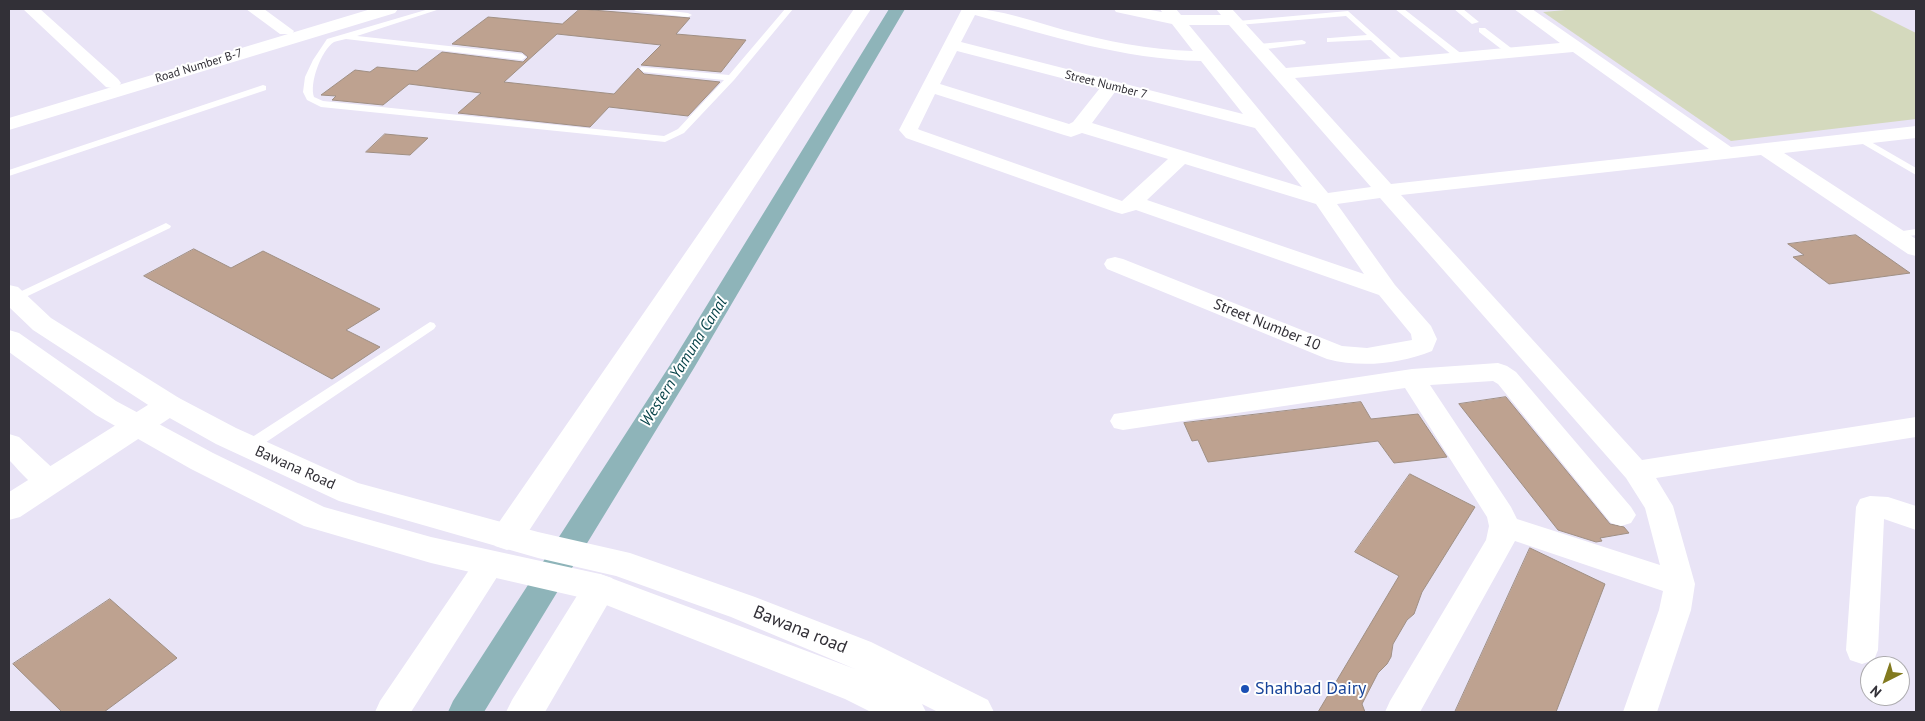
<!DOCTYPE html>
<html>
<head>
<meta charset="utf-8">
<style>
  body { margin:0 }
  #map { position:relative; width:1925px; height:721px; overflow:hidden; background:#e9e4f6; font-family:"PT Sans",sans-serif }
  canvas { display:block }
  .frame { position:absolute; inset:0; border:10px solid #323037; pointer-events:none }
  .north { position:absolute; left:1860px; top:656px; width:50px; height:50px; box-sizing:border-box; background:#fff; border:1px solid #adacaf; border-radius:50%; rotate:221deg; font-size:14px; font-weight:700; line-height:20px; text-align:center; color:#323037 }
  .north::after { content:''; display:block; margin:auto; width:18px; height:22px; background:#827a1f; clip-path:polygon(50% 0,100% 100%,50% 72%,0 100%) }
</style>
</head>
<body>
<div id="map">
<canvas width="1925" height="721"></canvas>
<div class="frame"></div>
<div class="north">N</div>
</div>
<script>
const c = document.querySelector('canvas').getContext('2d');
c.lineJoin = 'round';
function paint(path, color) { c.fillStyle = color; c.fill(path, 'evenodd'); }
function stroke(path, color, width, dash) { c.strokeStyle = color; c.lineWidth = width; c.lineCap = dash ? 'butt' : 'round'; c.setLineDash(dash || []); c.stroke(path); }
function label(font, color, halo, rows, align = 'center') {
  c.font = font + ' "PT Sans",sans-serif'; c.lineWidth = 4; c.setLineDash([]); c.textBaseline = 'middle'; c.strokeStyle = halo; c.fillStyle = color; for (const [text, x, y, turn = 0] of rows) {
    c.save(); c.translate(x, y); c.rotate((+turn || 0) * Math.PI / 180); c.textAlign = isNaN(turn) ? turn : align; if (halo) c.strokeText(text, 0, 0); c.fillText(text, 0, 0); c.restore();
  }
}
paint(new Path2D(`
  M 1577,9 L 1868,9 L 1916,33 L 1916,119 L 1731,141 L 1543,12 Z`), '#d4d9bd');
paint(new Path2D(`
  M 889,9 L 905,9 L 694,368 L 484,712 L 448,712 L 453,701 L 672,362 Z`), '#8eb4b9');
const building = new Path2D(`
  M 580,9 L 690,18 L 676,34 L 746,40 L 721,72 L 641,65 L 661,45 L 557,34 L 504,82 L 614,94 L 638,68 L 644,74 L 720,82 L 688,116 L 609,107 L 590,127 L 458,113 L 481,93 L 409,84 L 383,105 L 332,100 L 336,96 L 321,95 L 355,70 L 370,72 L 377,67 L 417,71 L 442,52 L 523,62 L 528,57 L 522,52 L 452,44 L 488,17 L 562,24 Z
  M 385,134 L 428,138 L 410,155 L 366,152 Z
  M 1856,235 L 1910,273 L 1829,284 L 1793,257 L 1804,255 L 1788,244 Z
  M 194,249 L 231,268 L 263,251 L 380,309 L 346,330 L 380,347 L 332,379 L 144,276 Z
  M 1506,397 L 1610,524 L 1624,527 L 1629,533 L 1600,538 L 1602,541 L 1596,542 L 1558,530 L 1459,404 Z
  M 1361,402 L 1371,419 L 1418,414 L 1447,457 L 1394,463 L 1378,441 L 1208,462 L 1198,440 L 1192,441 L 1184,423 Z
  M 1410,474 L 1475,507 L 1422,592 L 1414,614 L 1407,620 L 1393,644 L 1391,657 L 1387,664 L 1378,673 L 1362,704 L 1365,712 L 1318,712 L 1399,576 L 1355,552 Z
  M 1530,548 L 1605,584 L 1556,712 L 1455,712 Z
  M 110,599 L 177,658 L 104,712 L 62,712 L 13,664 Z`);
paint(building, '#bea290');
stroke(building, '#9f8f84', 1);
paint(new Path2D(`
  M 429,9 L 440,9 L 357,36 L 522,54 L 526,57 L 522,60 L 346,39 C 342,40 337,41 334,42 C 321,50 309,84 314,97 L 323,101 L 664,136 L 678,129 L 724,80 L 644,72 L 640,69 L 641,67 L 729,75 L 785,9 L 793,9 L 734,80 L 684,133 L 665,142 L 321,107 L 307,100 L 303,92 L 305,77 L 313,60 L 327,39 Z
  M 632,9 L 654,9 L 688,13 L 692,15 L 688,17 L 636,11 Z
  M 1395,9 L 1404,9 L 1463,55 L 1463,59 L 1457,59 Z
  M 1454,9 L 1463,9 L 1479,22 L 1472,24 Z
  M 1348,11 L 1404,61 L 1404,65 L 1398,65 L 1371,40 L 1327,42 L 1327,38 L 1330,38 L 1367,35 L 1346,16 L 1238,25 L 1234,23 L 1238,21 Z
  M 1479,28 L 1485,28 L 1515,51 L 1515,55 L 1509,55 L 1479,32 Z
  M 1302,40 L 1306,42 L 1305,44 L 1259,50 L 1255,47 L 1259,44 Z
  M 263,85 L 266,86 L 266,90 L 9,176 L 9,170 Z
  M 1859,135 L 1916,168 L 1916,175 L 1856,140 L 1856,136 Z
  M 166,223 L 171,226 L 170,228 L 9,305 L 9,297 Z
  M 1916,229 L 1916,235 L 1896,238 L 1891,235 L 1896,232 Z
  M 430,322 L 434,323 L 436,326 L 434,329 L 253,451 L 243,451 L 241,447 L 243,443 Z`), '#fff');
paint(new Path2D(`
  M 23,9 L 40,9 L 118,79 L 121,83 L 118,87 L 112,88 L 106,87 Z
  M 246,9 L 264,9 L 294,31 L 292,34 L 280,34 Z
  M 962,9 C 997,7 1030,21 1064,30 C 1106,41 1149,50 1193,51 L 1172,24 L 1116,12 L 1114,9 L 1145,9 L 1162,12 L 1160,9 L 1176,9 L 1181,15 L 1221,15 L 1216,9 L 1232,9 L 1286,68 L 1560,43 L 1514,9 L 1532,9 L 1731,147 L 1916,126 L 1916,138 L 1784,153 L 1916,239 L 1916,256 L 1908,254 L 1761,155 L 1401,195 L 1642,460 L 1916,417 L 1916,437 L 1656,478 L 1673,506 L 1695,584 L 1691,610 L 1657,712 L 1623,712 L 1659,610 L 1663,591 L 1515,541 L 1420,712 L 1385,712 L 1390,701 L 1486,540 L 1489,526 L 1487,517 L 1405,388 L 1123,430 L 1114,428 L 1110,421 L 1114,414 L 1412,369 L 1498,363 L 1507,366 L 1516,372 L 1631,507 L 1636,515 L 1631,523 L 1621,526 L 1611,523 L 1498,384 L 1493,381 L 1430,385 L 1511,507 L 1517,519 L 1660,565 L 1645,508 L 1626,478 L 1380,198 L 1337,204 L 1395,285 L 1431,326 L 1437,339 L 1432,351 C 1399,364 1361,368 1327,359 L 1107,269 L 1104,264 L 1107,259 L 1115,257 L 1123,259 L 1342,346 L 1367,348 L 1412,340 L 1411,334 L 1379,295 L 1136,210 L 1122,214 L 1115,212 L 906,138 L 899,130 ZM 975,15 C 1050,36 1123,59 1201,61 L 1243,114 L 961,42 ZM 1189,25 L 1229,25 L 1371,187 L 1328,193 ZM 957,51 L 1100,88 L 1073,122 L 1069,124 L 940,84 ZM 1573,52 L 1709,149 L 1391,184 L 1295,78 ZM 1115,92 L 1255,128 L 1302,187 L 1092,123 ZM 935,94 L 1064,135 L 1071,137 L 1082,133 L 1168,159 L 1122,201 L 920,130 L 918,129 ZM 1185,164 L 1316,204 L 1364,274 L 1147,200 Z
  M 9,434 L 19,437 L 59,474 L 63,482 L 59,490 C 37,496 24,475 9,460 Z
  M 1870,496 L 1888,497 L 1916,506 L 1916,530 L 1884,519 L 1878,650 L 1874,660 L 1862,664 L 1850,660 L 1846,650 L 1856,507 L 1860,499 Z
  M 491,551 L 502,554 L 506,563 L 411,712 L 375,712 L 380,701 L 480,554 Z`), '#fff');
paint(new Path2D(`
  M 371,9 L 398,9 L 395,13 L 9,130 L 9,118 Z
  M 854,9 L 871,9 L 519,546 L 507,550 L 495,546 L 491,537 L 495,528 Z
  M 169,395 L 179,398 L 183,405 L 179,412 L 20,517 L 9,520 L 9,492 L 159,398 Z
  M 600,574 L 612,578 L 617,588 L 545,712 L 506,712 L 512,700 L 588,578 Z`), '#fff');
paint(new Path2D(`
  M 9,285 L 18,287 L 51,318 L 179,398 L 236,428 L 358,483 L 538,532 L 630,553 L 755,597 L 871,642 L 988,700 L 994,712 L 938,712 L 922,704 L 926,712 L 871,712 L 845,699 L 596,601 L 431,563 L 304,526 L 191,469 L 96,415 L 9,352 L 9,330 L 19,333 L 116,401 L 213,453 L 324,507 L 431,537 L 600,574 L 855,669 L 731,617 L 616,576 L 538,558 L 339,501 L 216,444 L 159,412 L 33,330 L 9,307 Z`), '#fff');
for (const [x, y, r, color] of [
  [1245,689,5,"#1a4fb4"]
]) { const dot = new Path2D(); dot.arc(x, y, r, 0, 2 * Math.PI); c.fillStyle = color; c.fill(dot); stroke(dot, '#fff', 2); }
label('12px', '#323037', '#fff', [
  ["Road Number B-7",199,66,-17],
  ["Street Number 7",1106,85,14]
]);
label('15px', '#323037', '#fff', [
  ["Street Number 10",1267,325,22],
  ["Bawana Road",295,468,24]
]);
label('italic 16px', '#003e44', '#fff', [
  ["Western Yamuna Canal",684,362,-58]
]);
label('18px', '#323037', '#fff', [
  ["Bawana road",800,630,22]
]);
label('18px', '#164399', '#fff', [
  ["Shahbad Dairy",1255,689]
], 'left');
</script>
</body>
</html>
